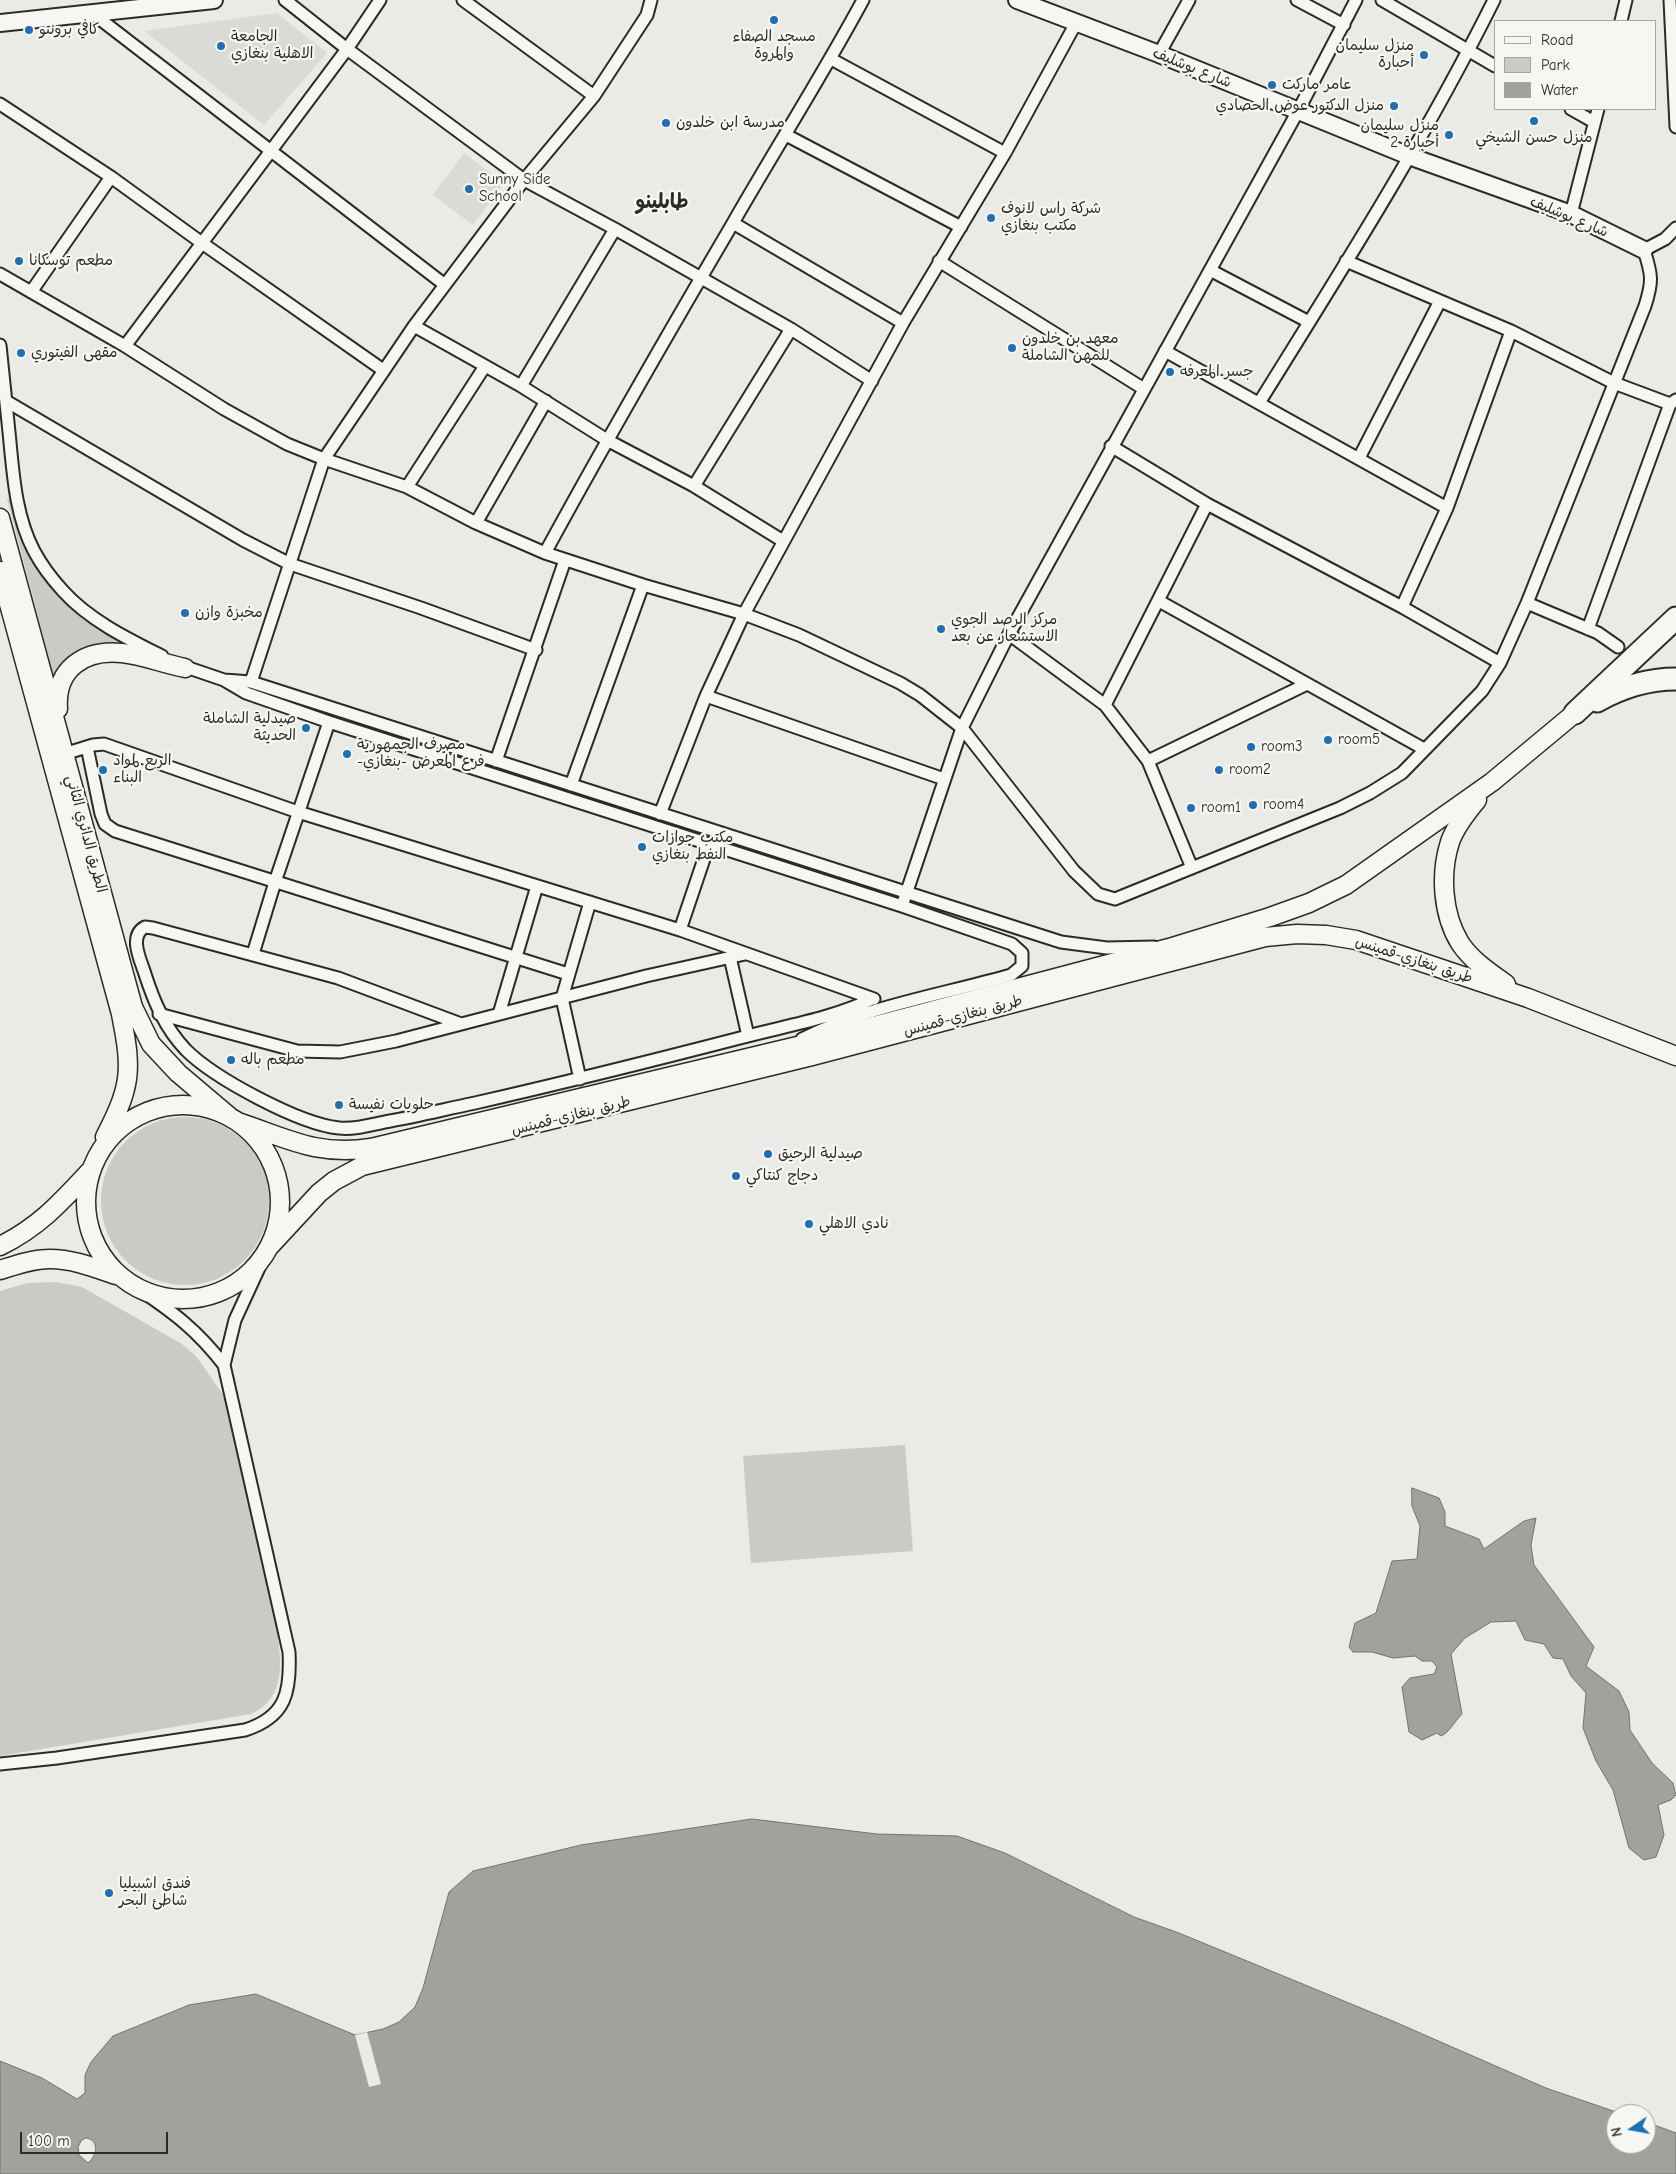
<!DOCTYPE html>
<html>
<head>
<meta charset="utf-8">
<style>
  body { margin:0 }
  #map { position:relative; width:1676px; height:2174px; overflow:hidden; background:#eaeae6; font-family:"Comic Neue",sans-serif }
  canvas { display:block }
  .legend { position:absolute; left:1494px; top:20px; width:162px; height:90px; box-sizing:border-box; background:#f6f6f2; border:1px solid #a5a5a2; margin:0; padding:6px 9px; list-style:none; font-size:15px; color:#2b2b2b }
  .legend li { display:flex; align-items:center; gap:10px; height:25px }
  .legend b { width:25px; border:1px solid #a5a5a2 }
  .north { position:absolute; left:1606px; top:2104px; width:50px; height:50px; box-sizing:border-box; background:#f6f6f2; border:1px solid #a5a5a2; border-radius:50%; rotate:258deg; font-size:14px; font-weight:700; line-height:20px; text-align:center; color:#2b2b2b }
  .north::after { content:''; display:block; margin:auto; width:18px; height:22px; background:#1f6fb2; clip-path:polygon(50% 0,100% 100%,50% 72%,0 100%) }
  .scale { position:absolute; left:20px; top:2132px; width:148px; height:22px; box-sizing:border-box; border:2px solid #2b2b2b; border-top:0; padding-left:6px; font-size:15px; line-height:18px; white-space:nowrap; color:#2b2b2b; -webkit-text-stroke:4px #f6f6f2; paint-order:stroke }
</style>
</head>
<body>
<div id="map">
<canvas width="1676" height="2174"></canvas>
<ul class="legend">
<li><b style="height:6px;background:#f6f6f2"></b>Road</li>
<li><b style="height:14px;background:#cacac7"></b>Park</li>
<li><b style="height:14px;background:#a1a19e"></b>Water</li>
</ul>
<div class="north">N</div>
<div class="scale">100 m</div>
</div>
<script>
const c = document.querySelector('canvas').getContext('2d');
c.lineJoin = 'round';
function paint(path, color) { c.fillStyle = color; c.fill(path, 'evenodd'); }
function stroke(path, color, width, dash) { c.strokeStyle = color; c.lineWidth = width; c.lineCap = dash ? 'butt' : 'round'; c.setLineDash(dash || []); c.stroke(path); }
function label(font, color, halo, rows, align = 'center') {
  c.font = font + ' "Comic Neue","Playpen Sans Arabic",sans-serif'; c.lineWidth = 4.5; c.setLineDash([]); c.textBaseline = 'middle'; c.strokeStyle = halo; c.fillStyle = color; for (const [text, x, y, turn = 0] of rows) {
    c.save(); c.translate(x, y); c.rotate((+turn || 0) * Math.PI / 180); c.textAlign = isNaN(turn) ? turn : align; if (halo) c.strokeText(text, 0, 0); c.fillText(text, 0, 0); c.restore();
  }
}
paint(new Path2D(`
  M 277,13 L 327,53 L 264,125 L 144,31 Z
  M 464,153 L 504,183 L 473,225 L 433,195 Z`), '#dadad6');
paint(new Path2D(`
  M 12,498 C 17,514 20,534 27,549 C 52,601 85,619 132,645 L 54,677 L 7,499 Z
  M101 1201a84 84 0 1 1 168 0a84 84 0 1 1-168 0Z
  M 56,1282 L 82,1287 L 182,1344 L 196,1356 L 226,1399 L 277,1629 C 281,1661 287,1698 251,1714 L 0,1756 L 0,1291 L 27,1283 Z
  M 905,1445 L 913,1551 L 751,1563 L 743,1456 Z`), '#cacac7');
const water = new Path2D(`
  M 1412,1488 L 1439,1498 L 1445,1512 L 1445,1526 L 1479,1539 L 1484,1549 L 1524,1521 L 1536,1518 L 1531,1545 L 1534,1565 L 1594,1647 L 1586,1666 L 1619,1691 L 1629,1712 L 1630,1730 L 1652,1763 L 1673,1783 L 1676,1795 L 1671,1800 L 1658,1805 L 1664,1835 L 1656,1857 L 1644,1860 L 1629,1848 L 1613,1790 L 1596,1761 L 1583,1728 L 1586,1693 L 1571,1676 L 1563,1659 L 1553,1658 L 1544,1644 L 1525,1640 L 1516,1621 L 1491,1622 L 1465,1638 L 1451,1654 L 1462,1714 C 1454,1722 1450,1732 1441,1736 L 1437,1733 L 1422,1740 L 1409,1732 L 1402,1687 L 1410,1678 L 1434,1674 L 1437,1667 L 1432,1661 L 1422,1661 L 1415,1656 L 1393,1658 L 1372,1652 L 1353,1652 L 1349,1647 L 1355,1623 L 1376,1613 L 1392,1561 L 1417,1559 L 1420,1526 L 1412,1506 Z
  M 752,1819 L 877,1834 L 957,1836 L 1005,1853 L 1134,1917 L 1179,1933 L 1395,2022 L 1546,2088 L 1622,2114 L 1616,2114 L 1616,2144 L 1646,2144 L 1646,2122 L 1676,2133 L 1676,2174 L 0,2174 L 0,2061 L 42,2078 L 77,2099 L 85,2093 L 85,2075 L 91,2062 L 113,2036 L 189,2005 L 256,1994 L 355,2035 L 383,2029 L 399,2022 L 415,2007 L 423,1988 L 449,1892 L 473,1871 L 581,1845 ZM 86,2138 C 100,2140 97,2156 88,2163 L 79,2155 L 78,2147 L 81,2141 Z`);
paint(water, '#a1a19e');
stroke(water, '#727270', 1);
paint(new Path2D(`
  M 367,2032 L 381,2084 L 369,2087 L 355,2035 Z`), '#eaeae6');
const street = new Path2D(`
  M 285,0 L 347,49 L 524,180 L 615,229 L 791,329 L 872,381
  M 463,0 L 594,96
  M 1297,0 L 1344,25
  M 1382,0 L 1495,66
  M 1670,0 L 1676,127
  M 92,13 L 445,285
  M 1621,21 L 1626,0
  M 1159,54 L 1189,0
  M 831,59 L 1005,153
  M 0,104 L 111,177 L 202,243 L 383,370
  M 1571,109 L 1594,122
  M 786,135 L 961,227
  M 1571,214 L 1598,109
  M 733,223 L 903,323
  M 939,261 L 1144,389
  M 1346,261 L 1511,331 L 1614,383 L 1670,404 L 1676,400
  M 1210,270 L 1309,322
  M 0,274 L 125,346 L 224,409 L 287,444 L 324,459 L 407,487 L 476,523 L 545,553 L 643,585 L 744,614 L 799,635 L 900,683 L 920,695 L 962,728 L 1074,871 L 1098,894 L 1115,899 L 1340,808 L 1370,793 L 1402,773 L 1482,691 L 1500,663 L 1527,603 L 1645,306 C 1653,281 1652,275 1644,250 L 1665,239 L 1676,228
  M 31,292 L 111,177
  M 414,326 L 521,386 L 607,440 L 694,486 L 783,541
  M 0,345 C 3,374 6,403 9,432 C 13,472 15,515 34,551 C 42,566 52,579 63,591 C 89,620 128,639 162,656
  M 125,346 L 347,49 L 380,0
  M 1165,351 L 1447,508
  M 521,386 L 615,229
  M 6,401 L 243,540 L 290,564 L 421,608 L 536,650
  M 1259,403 C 1341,271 1425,139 1494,0
  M 1111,446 L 1207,504 L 1402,607 L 1500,663
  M 1359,458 L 1440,301
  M 694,486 L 791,329
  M 407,487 L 485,366
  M 476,523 L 546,401
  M 545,553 C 606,441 669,332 733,223 C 776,148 822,76 863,0
  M 1159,601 L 1424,749
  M 1527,603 L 1598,633 L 1618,647
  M 1402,607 L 1447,508 L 1511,331
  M 1588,629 L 1670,404
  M 1009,634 L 1105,705 L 1148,761 L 1192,868
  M 180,665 L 224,680 L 246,693 L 329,722 L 902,906 L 1012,944 L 1022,953 L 1022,966 L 1011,975 C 941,995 868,1006 802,1039
  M 224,680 L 251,682 L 1061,942 L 1107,948 L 1154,947
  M 251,682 L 324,459 L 414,326 L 524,180 L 594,96 L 647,15 L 651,0
  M 706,696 L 944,779
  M 1105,705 L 1207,504
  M 87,747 L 101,814 L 105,824 L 115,831 L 568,974
  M 64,754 L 93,745 L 104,744 L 298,812 L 680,930 L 874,999
  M 496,761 L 565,560
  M 1148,761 L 1307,684
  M 571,785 L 643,585
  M 660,814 L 706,696 L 744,614 L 903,323 L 1005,153 L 1076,23
  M 902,906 L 962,728 L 1009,634 L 1298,111 L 1356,0
  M 680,930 L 709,844
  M 253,954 L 275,882 L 329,722
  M 730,957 L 748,1036
  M 159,1014 L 297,1051 L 340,1052 L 396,1041 L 646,976 L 745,954
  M 499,1014 L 537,886
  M 461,1024 L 338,978 L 153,928 L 145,927 C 128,936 141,961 145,974 C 154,1002 165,1028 186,1050 C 214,1078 299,1124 339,1128 C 356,1130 373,1124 390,1121 C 418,1116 446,1109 475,1103 C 563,1083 651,1061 740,1038 C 784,1026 831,1019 872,999
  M 580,1079 L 562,998 L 590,902
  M 137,1288 C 173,1312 197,1330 224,1365
  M 0,1764 L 57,1758 L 245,1730 C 286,1717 291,1692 289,1652 L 224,1365 L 235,1320 L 264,1257`);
const secondary = new Path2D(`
  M 1017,0 L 1159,54 L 1409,156 L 1571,214 L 1644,250
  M 0,23 L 214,0`);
const primary = new Path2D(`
  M 0,518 L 133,1007 L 151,1044 L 178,1073 L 230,1117
  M 0,571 L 121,1014 C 125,1035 130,1058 127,1079 C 124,1100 114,1119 105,1137
  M 58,709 C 55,669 84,649 122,653 C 143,655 164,664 185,668
  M 1477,800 C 1467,812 1455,827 1450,842 C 1440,873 1442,914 1460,943 C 1471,960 1489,972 1506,984
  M86 1202a97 97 0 1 1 194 0a97 97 0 1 1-194 0Z
  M 238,1122 C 289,1139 316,1156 371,1148 L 810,1043 L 1169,948 L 1270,917 L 1309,903 L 1346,885 L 1492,782 L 1575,713
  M 0,1246 C 39,1227 61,1202 90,1171
  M 269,1247 L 319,1193 L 334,1181 L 362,1166 L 812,1056 L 1265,937 L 1297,934 L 1326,935 L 1356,940 L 1528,998 L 1676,1056
  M 0,1270 C 16,1265 33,1259 50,1259 C 73,1259 95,1268 116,1275`);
const highway = new Path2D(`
  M 1597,701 C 1622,687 1648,679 1676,679
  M 1575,713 L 1676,618`);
stroke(street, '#2b2b2b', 15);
stroke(secondary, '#2b2b2b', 20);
stroke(primary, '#2b2b2b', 21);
stroke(highway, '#2b2b2b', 25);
stroke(street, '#f6f6f2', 11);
stroke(secondary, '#f6f6f2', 16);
stroke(primary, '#f6f6f2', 18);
stroke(highway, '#f6f6f2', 21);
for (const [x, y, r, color] of [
  [774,20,5,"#1f6fb2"],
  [29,30,5,"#1f6fb2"],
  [221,46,5,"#1f6fb2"],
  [1424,55,5,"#1f6fb2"],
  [1272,85,5,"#1f6fb2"],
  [1394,106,5,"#1f6fb2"],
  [1534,121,5,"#1f6fb2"],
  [666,123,5,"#1f6fb2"],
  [1449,135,5,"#1f6fb2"],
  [469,189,5,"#1f6fb2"],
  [991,218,5,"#1f6fb2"],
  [19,261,5,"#1f6fb2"],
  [1012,348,5,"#1f6fb2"],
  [21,353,5,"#1f6fb2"],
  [1170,372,5,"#1f6fb2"],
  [185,613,5,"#1f6fb2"],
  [941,629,5,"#1f6fb2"],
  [306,728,5,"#1f6fb2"],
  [1328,740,5,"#1f6fb2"],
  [1251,747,5,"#1f6fb2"],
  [347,754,5,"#1f6fb2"],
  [103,770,5,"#1f6fb2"],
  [1219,770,5,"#1f6fb2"],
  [1253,805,5,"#1f6fb2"],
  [1191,808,5,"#1f6fb2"],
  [642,847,5,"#1f6fb2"],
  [231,1060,5,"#1f6fb2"],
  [339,1105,5,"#1f6fb2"],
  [768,1154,5,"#1f6fb2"],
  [736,1176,5,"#1f6fb2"],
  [809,1224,5,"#1f6fb2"],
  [109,1893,5,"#1f6fb2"]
]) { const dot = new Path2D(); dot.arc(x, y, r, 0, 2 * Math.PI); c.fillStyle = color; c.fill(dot); stroke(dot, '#f6f6f2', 2); }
label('15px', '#2b2b2b', '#f6f6f2', [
  ["كافي برونتو",39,30],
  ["الجامعة",231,37],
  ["الاهلية بنغازي",231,54],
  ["مسجد الصفاء",774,37,"center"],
  ["والمروة",774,54,"center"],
  ["منزل سليمان",1414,46,"right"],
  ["أحبارة",1414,63,"right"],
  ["عامر ماركت",1282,85],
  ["منزل الدكتور عوض الحصادي",1384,106,"right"],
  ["مدرسة ابن خلدون",676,123],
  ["منزل سليمان",1439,126,"right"],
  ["أحبارة 2",1439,143,"right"],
  ["منزل حسن الشيخي",1534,138,"center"],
  ["Sunny Side",479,180],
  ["School",479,197],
  ["شركة راس لانوف",1001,209],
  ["مكتب بنغازي",1001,226],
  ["مطعم توسكانا",29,261],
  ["معهد بن خلدون",1022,339],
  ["للمهن الشاملة",1022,356],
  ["مقهى الفيتوري",31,353],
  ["جسر المعرفه",1180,372],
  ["مخبزة وازن",195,613],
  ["مركز الرصد الجوي",951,620],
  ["الاستشعار عن بعد",951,637],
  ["صيدلية الشاملة",296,719,"right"],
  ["الحديثة",296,736,"right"],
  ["room5",1338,740],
  ["مصرف الجمهورية",357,745],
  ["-فرع المعرض -بنغازي",357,762],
  ["room3",1261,747],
  ["الربع لمواد",113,761],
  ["البناء",113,778],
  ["room2",1229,770],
  ["room4",1263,805],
  ["room1",1201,808],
  ["مكتب جوازات",652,838],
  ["النفط بنغازي",652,855],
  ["مطعم باله",241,1060],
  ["حلويات نفيسة",349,1105],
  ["صيدلية الرحيق",778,1154],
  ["دجاج كنتاكي",746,1176],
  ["نادي الاهلي",819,1224],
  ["فندق اشبيليا",119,1884],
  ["شاطئ البحر",119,1901]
], 'left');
label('15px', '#2b2b2b', '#f6f6f2', [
  ["شارع بوشليف",1192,68,22],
  ["شارع بوشليف",1569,217,23],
  ["الطريق الدائري الثاني",86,834,75],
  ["طريق بنغازي-قمينس",1414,960,18],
  ["طريق بنغازي-قمينس",963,1016,-15],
  ["طريق بنغازي-قمينس",571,1116,-14]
]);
label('bold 20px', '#2b2b2b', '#f6f6f2', [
  ["طابلينو",662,202]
]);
</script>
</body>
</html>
